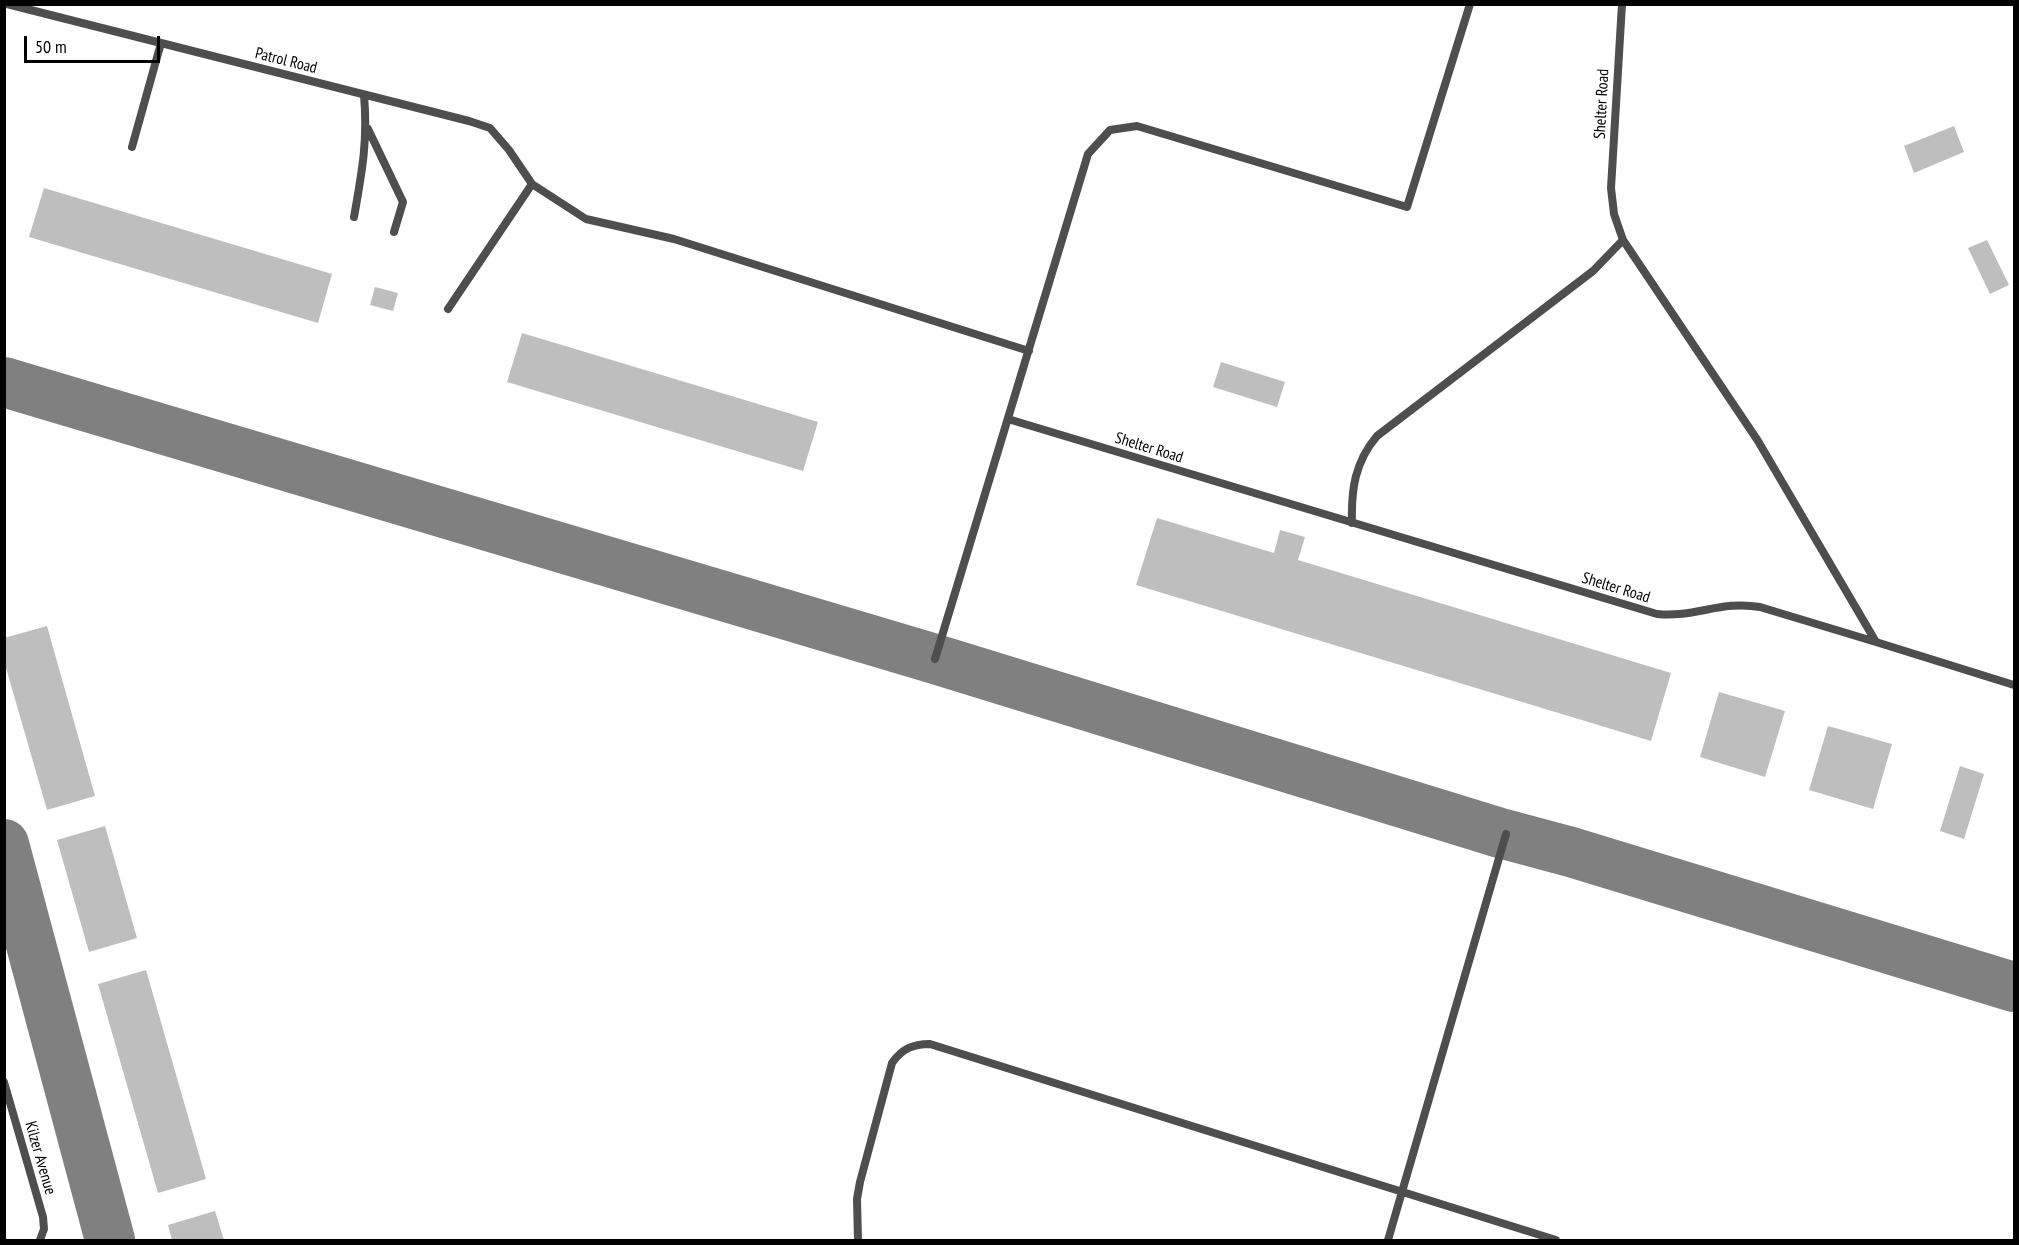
<!DOCTYPE html>
<html>
<head>
<meta charset="utf-8">
<style>
  body { margin:0 }
  #map { position:relative; width:2019px; height:1245px; overflow:hidden; background:#fff; font-family:"PT Sans Narrow",sans-serif }
  canvas { display:block }
  .frame { position:absolute; inset:0; border:6px solid #000; pointer-events:none }
  .scale { position:absolute; left:24px; top:36px; width:136px; height:27px; box-sizing:border-box; border:3px solid #000; border-top:0; padding-left:8px; font-size:18px; line-height:21px; white-space:nowrap; color:#000; -webkit-text-stroke:4px #fff; paint-order:stroke }
</style>
</head>
<body>
<div id="map">
<canvas width="2019" height="1245"></canvas>
<div class="frame"></div>
<div class="scale">50 m</div>
</div>
<script>
const c = document.querySelector('canvas').getContext('2d');
c.lineJoin = 'round';
function stroke(path, color, width, dash) { c.strokeStyle = color; c.lineWidth = width; c.lineCap = dash ? 'butt' : 'round'; c.setLineDash(dash || []); c.stroke(path); }
function paint(path, color) { c.fillStyle = color; c.fill(path, 'evenodd'); }
function label(font, color, halo, rows, align = 'center') {
  c.font = font + ' "PT Sans Narrow",sans-serif'; c.lineWidth = 5; c.setLineDash([]); c.textBaseline = 'middle'; c.strokeStyle = halo; c.fillStyle = color; for (const [text, x, y, turn = 0] of rows) {
    c.save(); c.translate(x, y); c.rotate((+turn || 0) * Math.PI / 180); c.textAlign = isNaN(turn) ? turn : align; if (halo) c.strokeText(text, 0, 0); c.fillText(text, 0, 0); c.restore();
  }
}
stroke(new Path2D(`
  M 4,382 L 935,659 L 1500,833 L 1571,852 L 2014,987
  M 4,844 L 110,1240`), '#808080', 50);
paint(new Path2D(`
  M 1954,126 L 1964,152 L 1914,173 L 1904,146 Z
  M 44,188 L 332,274 L 318,323 L 29,237 Z
  M 1987,240 L 2009,285 L 1990,294 L 1968,248 Z
  M 375,287 L 398,293 L 393,311 L 370,305 Z
  M 522,333 L 818,422 L 803,471 L 507,382 Z
  M 1221,362 L 1285,382 L 1277,407 L 1213,387 Z
  M 1157,518 L 1274,553 L 1280,530 L 1305,537 L 1298,560 L 1671,673 L 1651,741 L 1136,585 Z
  M 47,626 L 95,796 L 47,810 L 4,661 L 4,638 Z
  M 1719,692 L 1785,711 L 1765,777 L 1700,757 Z
  M 1828,726 L 1892,744 L 1873,809 L 1809,790 Z
  M 1960,766 L 1984,774 L 1964,839 L 1940,831 Z
  M 105,826 L 137,938 L 89,952 L 57,840 Z
  M 146,970 L 206,1179 L 158,1193 L 98,984 Z
  M 215,1211 L 224,1240 L 172,1240 L 168,1225 Z`), '#bebebe');
stroke(new Path2D(`
  M 7,4 L 469,121 L 490,128 L 509,150 L 532,184 L 586,219 L 674,239 L 1029,351
  M 368,129 L 403,202 L 394,232
  M 132,147 L 161,43
  M 354,217 C 362,172 368,141 364,95
  M 1623,240 L 1758,441 L 1876,642 L 2014,685
  M 448,309 L 532,184
  M 1008,419 L 1657,614 C 1695,618 1721,600 1760,607 L 1876,642
  M 1352,523 C 1351,489 1355,462 1377,436 L 1593,271 L 1623,240 L 1614,214 L 1611,188 L 1622,4
  M 935,659 L 1088,154 L 1110,130 L 1137,126 L 1407,207 L 1470,4
  M 4,1082 L 43,1217 L 44,1229 L 40,1240
  M 858,1240 L 857,1199 L 860,1182 L 892,1063 C 902,1049 912,1044 930,1044 L 1556,1240
  M 1388,1240 L 1506,834`), '#4e4e4e', 8);
label('16px', '#000', '#fff', [
  ["Patrol Road",286,61,14],
  ["Shelter Road",1602,104,-87],
  ["Shelter Road",1149,448,17],
  ["Shelter Road",1616,588,17],
  ["Kilzer Avenue",40,1158,74]
]);
</script>
</body>
</html>
